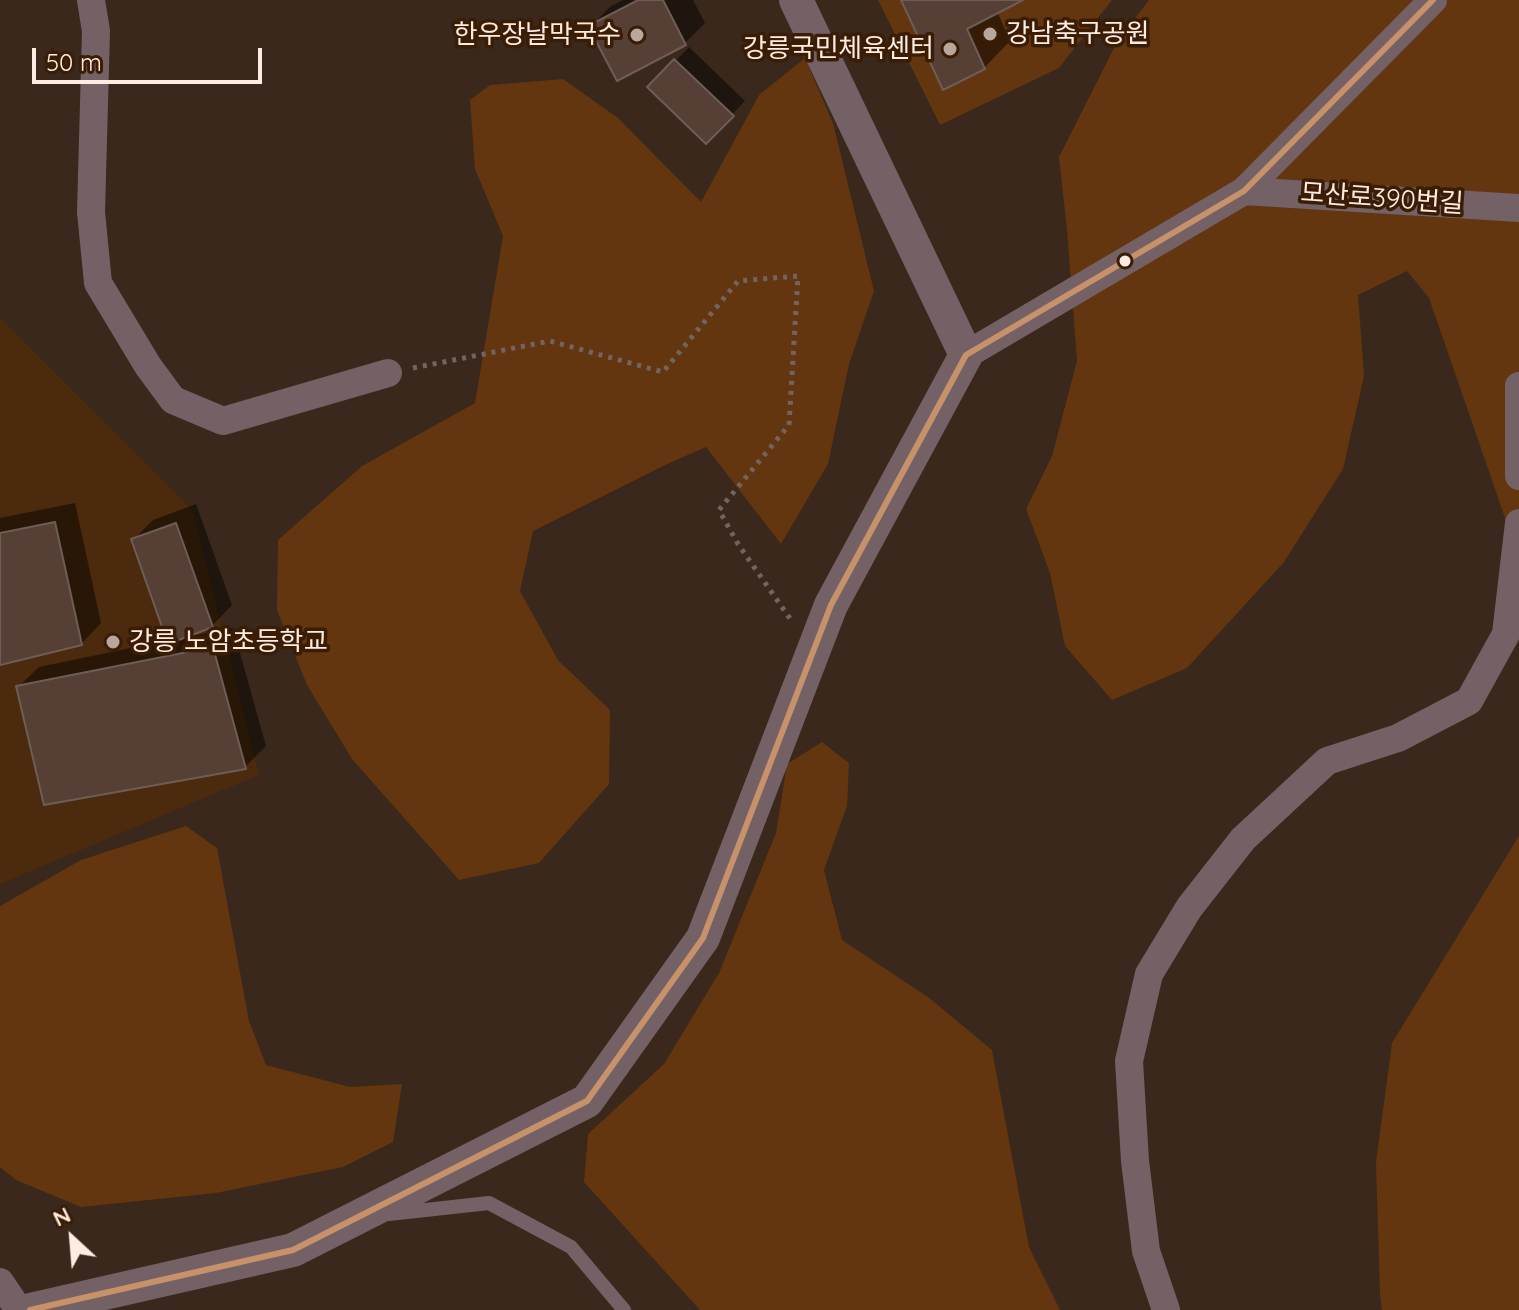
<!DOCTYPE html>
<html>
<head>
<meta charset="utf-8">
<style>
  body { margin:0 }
  #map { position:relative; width:1519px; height:1310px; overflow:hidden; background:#39281b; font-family:Quicksand,sans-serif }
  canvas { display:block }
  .north { position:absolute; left:32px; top:1198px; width:80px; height:80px; -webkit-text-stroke:6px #3b1c04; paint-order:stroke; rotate:334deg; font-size:22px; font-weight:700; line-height:32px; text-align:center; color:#fdece1 }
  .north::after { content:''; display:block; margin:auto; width:28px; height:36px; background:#fdece1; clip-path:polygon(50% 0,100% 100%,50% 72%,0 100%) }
  .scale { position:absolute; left:32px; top:48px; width:230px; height:36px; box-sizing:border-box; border:4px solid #fdece1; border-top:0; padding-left:10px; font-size:24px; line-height:28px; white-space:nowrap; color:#fdece1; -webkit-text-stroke:6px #3b1c04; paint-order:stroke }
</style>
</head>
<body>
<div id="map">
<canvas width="1519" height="1310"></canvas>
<div class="north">N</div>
<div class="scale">50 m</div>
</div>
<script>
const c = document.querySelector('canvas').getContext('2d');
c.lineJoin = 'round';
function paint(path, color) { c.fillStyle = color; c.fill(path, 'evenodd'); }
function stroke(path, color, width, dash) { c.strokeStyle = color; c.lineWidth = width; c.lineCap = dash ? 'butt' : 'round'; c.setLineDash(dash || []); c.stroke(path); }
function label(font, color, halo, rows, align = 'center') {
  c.font = font + ' Quicksand,"Noto Sans KR",sans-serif'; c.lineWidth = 7; c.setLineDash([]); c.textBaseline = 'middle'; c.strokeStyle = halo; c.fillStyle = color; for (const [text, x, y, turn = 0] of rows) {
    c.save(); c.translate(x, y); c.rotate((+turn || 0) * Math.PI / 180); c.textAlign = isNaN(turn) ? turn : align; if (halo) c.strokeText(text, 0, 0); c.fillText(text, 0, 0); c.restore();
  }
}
paint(new Path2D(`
  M 0,318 L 192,509 L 259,775 L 0,884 Z`), '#4c2a0e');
paint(new Path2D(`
  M 878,0 L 1112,0 L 1059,68 L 940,125 Z
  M 1149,0 L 1519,0 L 1519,569 L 1504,515 L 1429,298 L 1407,271 L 1358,295 L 1364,376 L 1343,469 L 1284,562 L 1187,668 L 1112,700 L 1065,646 L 1050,573 L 1026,509 L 1052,456 L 1077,361 L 1067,230 L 1059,157 L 1118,40 Z
  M 805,58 L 833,123 L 874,291 L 849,364 L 828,464 L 781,544 L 706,447 L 665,465 L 533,531 L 520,591 L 558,660 L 610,710 L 609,784 L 539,863 L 459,880 L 352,759 L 307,685 L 277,610 L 278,540 L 362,466 L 475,403 L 503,236 L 475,169 L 470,100 L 490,85 L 563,79 L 618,118 L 701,202 L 759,95 Z
  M 822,742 L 849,763 L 847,806 L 824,870 L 842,940 L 928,997 L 992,1050 L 1029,1247 L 1060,1310 L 700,1310 L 584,1182 L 588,1134 L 664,1064 L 719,973 L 776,833 L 787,764 Z
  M 186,826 L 217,848 L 249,1021 L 266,1065 L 350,1087 L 402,1084 L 393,1142 L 343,1167 L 216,1193 L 81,1207 L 16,1180 L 0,1167 L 0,906 L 81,860 Z
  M 1519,836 L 1519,1310 L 1382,1310 L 1380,1295 L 1376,1162 L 1392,1043 Z`), '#63360f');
paint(new Path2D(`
  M 623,0 L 693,0 L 705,23 L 685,43 L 591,26 L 611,6 Z
  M 903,0 L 1019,0 L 997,11 L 1010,41 L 984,68 Z
  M 689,47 L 745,101 L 706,141 L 650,87 Z
  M 75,503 L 101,623 L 81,644 L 0,663 L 0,518 Z
  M 196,504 L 232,605 L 212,626 L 190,634 L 191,636 L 233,628 L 266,746 L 245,767 L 18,687 L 39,667 L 169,640 L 133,540 L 153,520 Z`), '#0007');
const building = new Path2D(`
  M 638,0 L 663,0 L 686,45 L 617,81 L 588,26 Z
  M 901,0 L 1023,0 L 967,29 L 985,69 L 943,90 Z
  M 674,59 L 734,116 L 706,144 L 647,87 Z
  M 55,522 L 82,645 L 0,665 L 0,533 Z
  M 176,523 L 213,627 L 168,644 L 131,539 Z
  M 213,647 L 246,769 L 44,805 L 16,686 Z`);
paint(building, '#563f35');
stroke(building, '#6d5d55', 2);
stroke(new Path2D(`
  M 413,368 L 550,341 L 663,372 L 738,281 L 798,276 L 789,425 L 719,510 L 738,544 L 791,620`), '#726461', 5, [4, 6]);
stroke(new Path2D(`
  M 389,1214 L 489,1203 L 571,1247 L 624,1310`), '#746165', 14);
stroke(new Path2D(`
  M 91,0 L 96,31 L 91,212 L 98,283 L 148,366 L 173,400 L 223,421 L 388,373
  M 1244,191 L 1519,208
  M 966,355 L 1244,191 L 1433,0
  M 1519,386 L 1519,476
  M 0,1282 L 19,1310
  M 1166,1310 L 1146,1251 L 1135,1161 L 1129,1061 L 1149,974 L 1189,908 L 1243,839 L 1327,761 L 1398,738 L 1469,701 L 1506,634 L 1519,523`), '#746165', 28);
stroke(new Path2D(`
  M 30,1310 L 293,1250 L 587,1101 L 703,938 L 831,605 L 966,355 L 796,0`), '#746165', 34);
stroke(new Path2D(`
  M 30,1310 L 293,1250 L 587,1101 L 703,938 L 831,605 L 966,355 L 1244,191 L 1433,0`), '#c7916a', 6);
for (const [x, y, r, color] of [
  [990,34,8,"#b8a79c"],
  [637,35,8,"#b8a79c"],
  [950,49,8,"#b8a79c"],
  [1125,261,7,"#fdece1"],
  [113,642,8,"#b8a79c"]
]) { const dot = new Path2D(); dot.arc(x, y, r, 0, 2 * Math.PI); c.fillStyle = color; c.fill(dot); stroke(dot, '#3b1c04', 3); }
label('26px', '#fdece1', '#3b1c04', [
  ["강남축구공원",1006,34],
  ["한우장날막국수",621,35,"right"],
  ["강릉국민체육센터",934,49,"right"],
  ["강릉 노암초등학교",129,642]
], 'left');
label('26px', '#fdece1', '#3b1c04', [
  ["모산로390번길",1382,199,4]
]);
</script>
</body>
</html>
